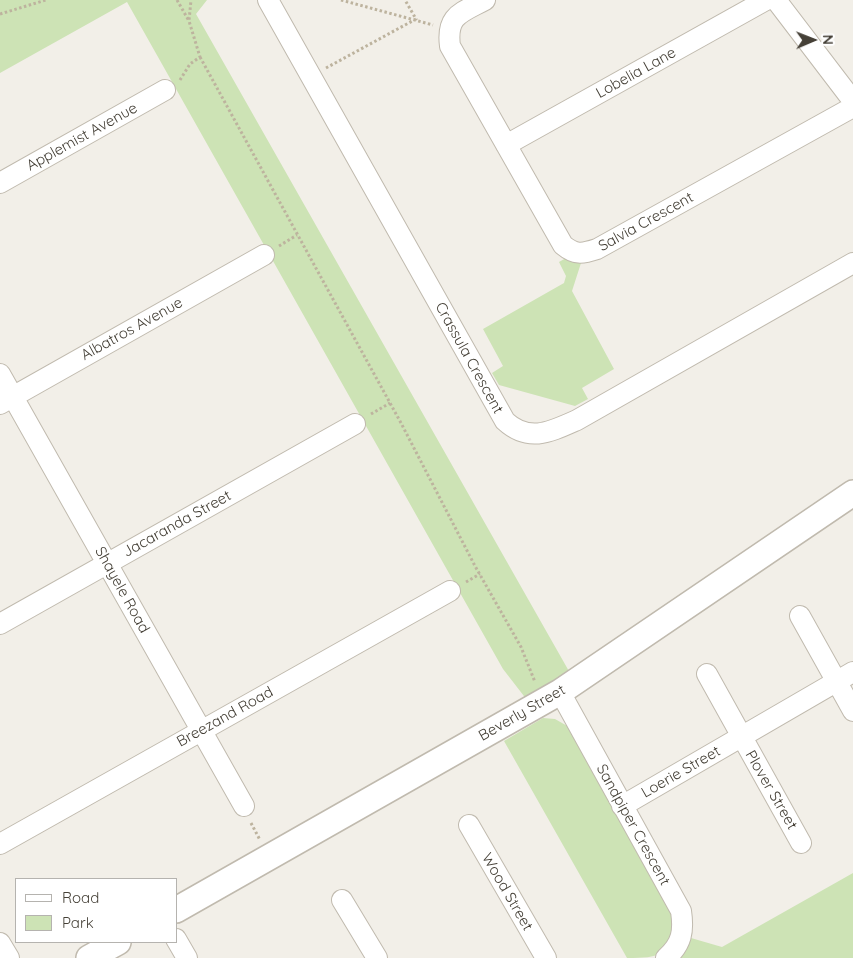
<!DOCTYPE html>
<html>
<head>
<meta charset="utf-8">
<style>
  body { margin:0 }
  #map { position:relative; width:853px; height:958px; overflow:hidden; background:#f2efe8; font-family:Quicksand,sans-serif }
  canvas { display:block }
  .legend { position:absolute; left:15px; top:878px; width:162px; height:65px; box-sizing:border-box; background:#fff; border:1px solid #b5b3af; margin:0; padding:6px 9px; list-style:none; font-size:15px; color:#454037 }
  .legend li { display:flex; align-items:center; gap:10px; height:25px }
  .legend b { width:25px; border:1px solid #b5b3af }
  .north { position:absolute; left:788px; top:15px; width:50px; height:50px; -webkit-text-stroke:4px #fff; paint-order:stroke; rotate:89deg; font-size:14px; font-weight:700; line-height:20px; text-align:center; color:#454037 }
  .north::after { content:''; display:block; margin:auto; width:18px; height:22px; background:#454037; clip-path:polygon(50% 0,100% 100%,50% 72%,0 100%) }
</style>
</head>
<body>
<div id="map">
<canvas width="853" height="958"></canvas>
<ul class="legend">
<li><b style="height:6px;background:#fff"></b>Road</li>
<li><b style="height:14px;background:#cde3b5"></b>Park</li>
</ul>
<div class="north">N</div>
</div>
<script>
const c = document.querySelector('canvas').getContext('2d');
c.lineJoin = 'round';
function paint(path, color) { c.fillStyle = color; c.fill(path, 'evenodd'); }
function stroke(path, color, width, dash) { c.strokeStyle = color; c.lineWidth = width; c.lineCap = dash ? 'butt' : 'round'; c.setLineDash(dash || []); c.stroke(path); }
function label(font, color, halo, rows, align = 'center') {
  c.font = font + ' Quicksand,sans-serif'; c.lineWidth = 4; c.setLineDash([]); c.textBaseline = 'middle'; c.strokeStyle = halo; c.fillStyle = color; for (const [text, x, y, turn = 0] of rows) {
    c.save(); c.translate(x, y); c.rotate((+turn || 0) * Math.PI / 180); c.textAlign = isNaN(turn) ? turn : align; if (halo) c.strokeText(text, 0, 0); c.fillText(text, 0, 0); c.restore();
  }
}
paint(new Path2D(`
  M 0,0 L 207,0 L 196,14 L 570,673 L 527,700 L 503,669 L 127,2 L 0,73 Z
  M 566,258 L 581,263 L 572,291 L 614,369 L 582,388 L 588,399 L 575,406 L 499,385 L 492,373 L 503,366 L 483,329 L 564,283 L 566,276 L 559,262 Z
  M 543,718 L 555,719 L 569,727 L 674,912 L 677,926 C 661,956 663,958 627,958 L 504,741 Z
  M 853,873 L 853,958 L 679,958 L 691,938 L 722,947 Z`), '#cde3b5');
const minor = new Path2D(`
  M 268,0 L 505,421 C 529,443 550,432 577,420 L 853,263
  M 485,0 C 461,13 446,15 450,46 L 563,245 C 575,255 582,254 597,249 L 853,107
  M 776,0 L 853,101
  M 506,145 L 766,0
  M 0,183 L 165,90
  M 0,374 L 244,806
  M 0,404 L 264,255
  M 800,616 L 853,711
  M 0,624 L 355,424
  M 707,674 L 801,843
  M 560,692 L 681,911 C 684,931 682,944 666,958
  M 622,806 L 853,672
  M 469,825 L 546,958
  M 0,844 L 450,591
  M 342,900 L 377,958
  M 176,939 L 187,958
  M 0,943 L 9,958`);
const tertiary = new Path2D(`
  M 176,910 L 560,692 L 853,493
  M 89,958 L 118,942`);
stroke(minor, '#c0baae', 22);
stroke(tertiary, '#c0baae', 28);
stroke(new Path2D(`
  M 177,0 L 189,21
  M 341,0 L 433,25
  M 0,14 L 46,0
  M 200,57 L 401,423 L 475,566 L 521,647 L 535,682
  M 326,68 L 416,19 L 405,0
  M 180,80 L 190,64 L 200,57 L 189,21 L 191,0
  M 279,246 L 297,235
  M 371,414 L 390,403
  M 466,582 L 480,574
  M 251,823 L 260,840`), '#bdb39e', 3, [2.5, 2.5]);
stroke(minor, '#fff', 20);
stroke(tertiary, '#fff', 25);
label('15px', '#454037', '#fff', [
  ["Lobelia Lane",636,73,-29],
  ["Applemist Avenue",82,137,-29],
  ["Salvia Crescent",646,222,-29],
  ["Albatros Avenue",132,329,-29],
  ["Crassula Crescent",469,358,61],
  ["Jacaranda Street",177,524,-29],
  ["Shayele Road",122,590,61],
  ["Beverly Street",522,713,-30],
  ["Breezand Road",225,717,-29],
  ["Loerie Street",681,772,-30],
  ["Plover Street",771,790,60],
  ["Sandpiper Crescent",633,825,61],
  ["Wood Street",507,892,60]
]);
</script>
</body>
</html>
